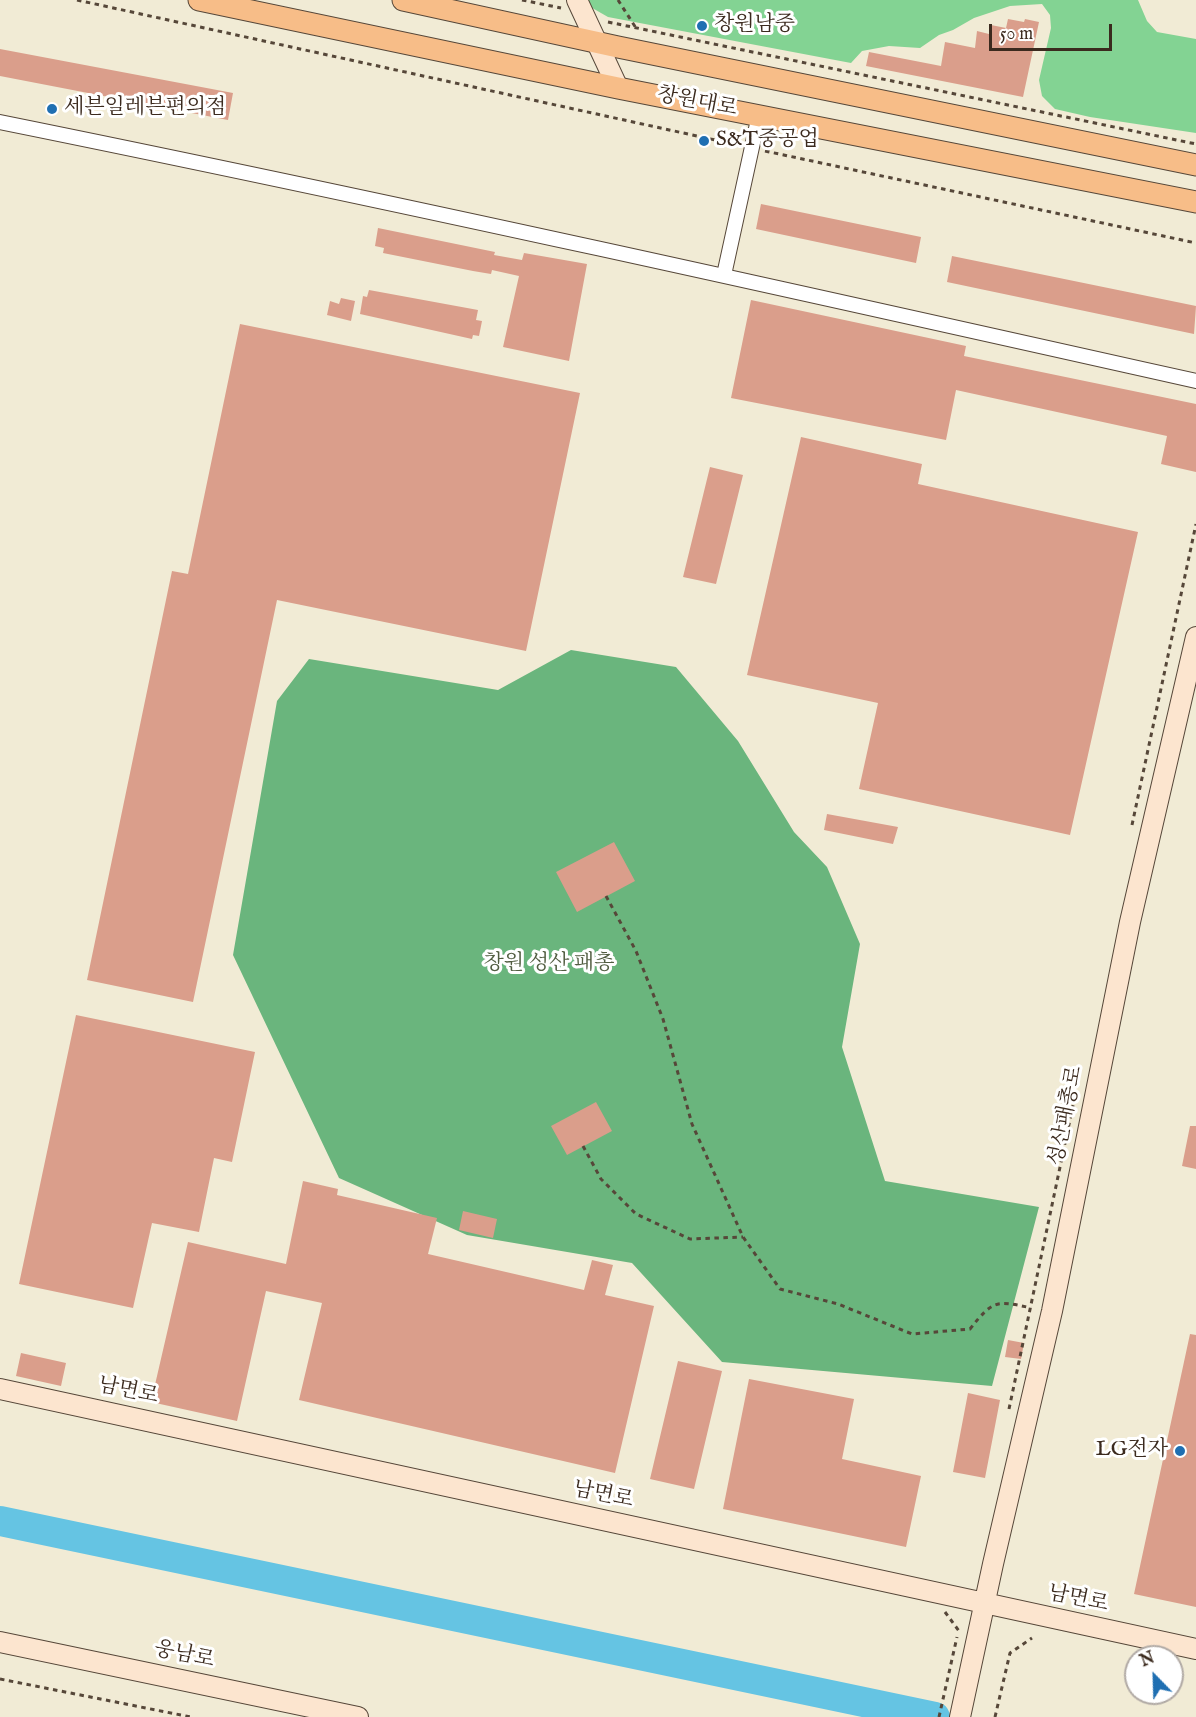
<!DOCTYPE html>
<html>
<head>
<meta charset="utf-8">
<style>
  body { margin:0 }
  #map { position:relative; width:1196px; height:1717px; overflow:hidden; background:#f1ebd5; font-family:"IM FELL English",serif }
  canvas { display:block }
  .north { position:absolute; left:1124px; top:1645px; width:60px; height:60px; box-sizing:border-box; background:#fff; border:2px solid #b1aaa5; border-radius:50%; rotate:337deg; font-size:16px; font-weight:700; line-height:24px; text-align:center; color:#3b2a1e }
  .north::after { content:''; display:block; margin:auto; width:21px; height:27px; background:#1f6fb2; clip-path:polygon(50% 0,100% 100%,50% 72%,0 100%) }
  .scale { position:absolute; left:989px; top:24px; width:123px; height:27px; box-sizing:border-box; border:3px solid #3b2a1e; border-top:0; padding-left:8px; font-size:18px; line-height:21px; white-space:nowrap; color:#3b2a1e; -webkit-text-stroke:4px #fff; paint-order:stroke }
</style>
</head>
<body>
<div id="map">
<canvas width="1196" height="1717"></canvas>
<div class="north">N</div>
<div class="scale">50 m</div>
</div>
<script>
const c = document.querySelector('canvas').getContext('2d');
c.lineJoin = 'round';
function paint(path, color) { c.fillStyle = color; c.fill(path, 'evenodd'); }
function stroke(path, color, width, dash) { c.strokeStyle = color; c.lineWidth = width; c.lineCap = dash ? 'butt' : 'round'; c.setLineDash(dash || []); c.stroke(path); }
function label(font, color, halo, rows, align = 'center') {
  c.font = font + ' "IM FELL English","Noto Serif KR",serif'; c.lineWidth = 6; c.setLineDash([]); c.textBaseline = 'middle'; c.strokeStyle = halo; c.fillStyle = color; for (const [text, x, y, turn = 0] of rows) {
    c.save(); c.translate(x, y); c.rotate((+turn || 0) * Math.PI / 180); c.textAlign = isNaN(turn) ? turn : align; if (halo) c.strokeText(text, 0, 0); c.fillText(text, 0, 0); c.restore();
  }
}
paint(new Path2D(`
  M 585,0 L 1138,0 L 1147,21 L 1157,32 L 1196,39 L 1196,133 L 1090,117 L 1055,109 L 1042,96 L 1039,80 L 1051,28 L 1050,15 L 1042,4 L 1010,6 L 974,18 L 953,30 L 939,35 L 920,48 L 889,46 L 862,51 L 851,63 L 608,17 L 587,5 Z`), '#83d393');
paint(new Path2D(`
  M 571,650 L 676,667 L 738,741 L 794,832 L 827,867 L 860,944 L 842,1047 L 885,1181 L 1039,1207 L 992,1386 L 722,1362 L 632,1263 L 467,1235 L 339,1178 L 233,955 L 277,701 L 309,659 L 498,690 Z`), '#6ab57d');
stroke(new Path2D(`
  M 0,1521 L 935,1717`), '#65c4e3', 30);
paint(new Path2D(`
  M 1008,19 L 1024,22 L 1025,19 L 1039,22 L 1023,97 L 866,66 L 869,52 L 941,66 L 945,42 L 975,48 L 977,31 L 989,34 L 991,25 L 1006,28 Z
  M 0,49 L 233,93 L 228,120 L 0,76 Z
  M 761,204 L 921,237 L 916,263 L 756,229 Z
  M 378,228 L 495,252 L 494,255 L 522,260 L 524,253 L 587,264 L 569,361 L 503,347 L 519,276 L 492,270 L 491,274 L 473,271 L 383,253 L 384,248 L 375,246 Z
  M 952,256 L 1196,306 L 1194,334 L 947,282 Z
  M 369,290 L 478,310 L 476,320 L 482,321 L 479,336 L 473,335 L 472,339 L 360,314 L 363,296 L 367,297 Z
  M 341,298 L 355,301 L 351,321 L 327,315 L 330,301 L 339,304 Z
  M 751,300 L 966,346 L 964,356 L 1196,404 L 1196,472 L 1161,464 L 1167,436 L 956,390 L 946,440 L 731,398 Z
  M 240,324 L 580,393 L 526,651 L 277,600 L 193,1002 L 87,980 L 172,571 L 188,574 Z
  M 801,437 L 922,464 L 918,484 L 1138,532 L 1070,835 L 859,789 L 878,703 L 747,675 Z
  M 710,467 L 743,475 L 716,584 L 683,577 Z
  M 827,814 L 898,827 L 893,844 L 824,830 Z
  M 614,842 L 635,881 L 577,912 L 556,872 Z
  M 76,1015 L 255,1052 L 232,1162 L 214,1158 L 199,1232 L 152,1223 L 133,1308 L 19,1284 Z
  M 596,1102 L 612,1131 L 567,1155 L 551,1126 Z
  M 1190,1126 L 1196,1126 L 1196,1169 L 1182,1166 Z
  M 303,1181 L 338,1189 L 337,1195 L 437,1218 L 428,1254 L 584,1290 L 592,1260 L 613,1265 L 605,1295 L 654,1306 L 615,1473 L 299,1400 L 322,1303 L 266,1291 L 237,1421 L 151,1402 L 188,1242 L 286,1264 Z
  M 463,1211 L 497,1219 L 493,1238 L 459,1230 Z
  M 1190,1334 L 1196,1335 L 1196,1607 L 1134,1594 Z
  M 1008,1340 L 1024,1343 L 1021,1359 L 1005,1357 Z
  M 21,1353 L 66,1363 L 61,1386 L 16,1376 Z
  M 678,1361 L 722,1371 L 694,1489 L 650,1479 Z
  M 749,1379 L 854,1399 L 842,1459 L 921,1476 L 906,1547 L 723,1509 Z
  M 968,1393 L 1000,1400 L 985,1478 L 953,1472 Z`), '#da9e8b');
const street = new Path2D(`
  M 0,122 C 400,203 798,292 1196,381
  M 724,275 L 759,115`);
const secondary = new Path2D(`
  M 577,0 L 618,88
  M 0,1389 L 1196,1649
  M 0,1642 L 358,1717
  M 960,1717 L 993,1564 L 1052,1311 L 1130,922 L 1196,637`);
const primary = new Path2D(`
  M 199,0 L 618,88 L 1196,202
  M 403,0 L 618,47 L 1196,165`);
stroke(street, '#564739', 16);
stroke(secondary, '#564739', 22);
stroke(primary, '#564739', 23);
stroke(new Path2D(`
  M 77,0 L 738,145
  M 522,0 L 561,8
  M 618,0 L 636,28
  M 608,22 L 1196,144
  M 765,151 L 1196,243
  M 1132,825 L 1196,524
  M 606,896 L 636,951 L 663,1019 L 692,1124 L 743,1237 L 780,1289 L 838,1304 L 912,1334 L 970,1329 C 993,1300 996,1300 1031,1308
  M 583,1146 L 601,1179 L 636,1214 L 690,1239 L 743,1237
  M 1009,1409 L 1075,1096
  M 945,1612 L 959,1631
  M 0,1679 L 191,1717
  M 939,1717 L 957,1637
  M 995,1717 L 1010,1653 L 1032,1638`), '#564739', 3, [4.5, 4.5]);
stroke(street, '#fff', 14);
stroke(secondary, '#fce5cf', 20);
stroke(primary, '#f7bd88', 21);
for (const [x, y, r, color] of [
  [702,26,6,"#1f6fb2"],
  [52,109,6,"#1f6fb2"],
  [704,141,6,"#1f6fb2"],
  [1180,1451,6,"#1f6fb2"]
]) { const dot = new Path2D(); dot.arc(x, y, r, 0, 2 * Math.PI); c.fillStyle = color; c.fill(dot); stroke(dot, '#fff', 2); }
label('21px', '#3b2a1e', '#fff', [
  ["창원남중",714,26],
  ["세븐일레븐편의점",64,109],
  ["S&T중공업",716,141],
  ["LG전자",1168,1451,"right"]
], 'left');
label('21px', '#3b2a1e', '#fff', [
  ["창원대로",697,103,11],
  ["성산패총로",1067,1116,-79],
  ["남면로",128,1392,12],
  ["남면로",603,1496,12],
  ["남면로",1078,1600,12],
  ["웅남로",184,1656,12]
]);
label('21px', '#515d41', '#fff', [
  ["창원 성산 패총",549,965]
]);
</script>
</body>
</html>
